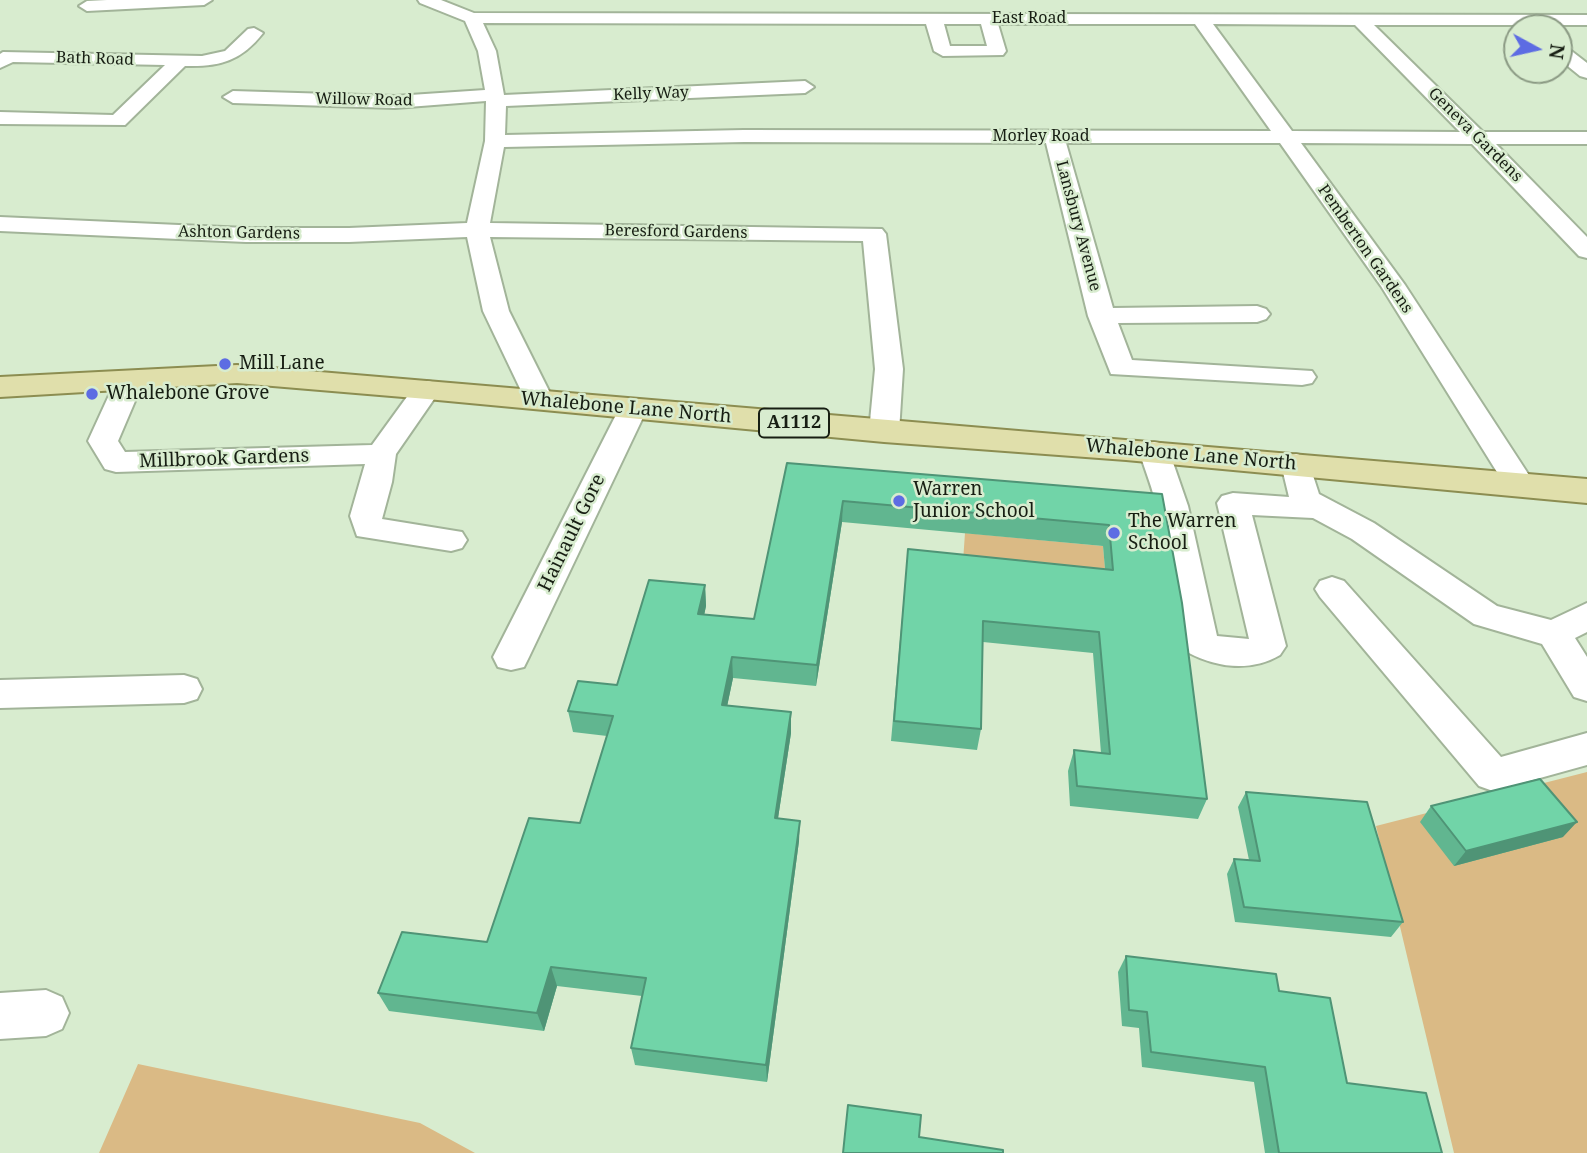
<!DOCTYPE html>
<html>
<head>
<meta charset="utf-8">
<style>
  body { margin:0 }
  #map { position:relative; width:1587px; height:1153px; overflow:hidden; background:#d8eccf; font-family:"Noto Serif",serif }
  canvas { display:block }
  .north { position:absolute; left:1503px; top:14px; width:70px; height:70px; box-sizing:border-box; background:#d8eccf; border:2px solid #8b9a84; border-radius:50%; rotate:98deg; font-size:19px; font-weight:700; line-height:28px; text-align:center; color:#171e13 }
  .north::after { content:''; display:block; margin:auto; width:24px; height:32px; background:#5d6ce3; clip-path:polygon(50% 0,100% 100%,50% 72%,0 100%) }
</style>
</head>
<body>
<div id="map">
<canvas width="1587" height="1153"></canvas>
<div class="north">N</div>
</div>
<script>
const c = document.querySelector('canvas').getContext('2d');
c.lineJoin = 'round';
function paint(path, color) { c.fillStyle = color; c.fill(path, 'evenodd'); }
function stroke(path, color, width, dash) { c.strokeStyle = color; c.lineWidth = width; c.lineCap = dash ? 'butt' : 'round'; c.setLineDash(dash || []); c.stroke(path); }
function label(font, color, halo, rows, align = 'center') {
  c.font = font + ' "Noto Serif",serif'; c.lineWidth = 5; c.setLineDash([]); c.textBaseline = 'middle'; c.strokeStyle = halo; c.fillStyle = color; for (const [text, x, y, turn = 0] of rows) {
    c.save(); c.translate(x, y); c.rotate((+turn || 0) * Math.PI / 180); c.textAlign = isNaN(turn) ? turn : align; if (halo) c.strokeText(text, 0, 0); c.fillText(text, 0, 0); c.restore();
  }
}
paint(new Path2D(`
  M 965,533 L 1103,546 L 1107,591 L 962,576 Z
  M 1587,772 L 1587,1153 L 1454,1153 L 1376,826 Z
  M 138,1064 L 420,1123 L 475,1153 L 99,1153 Z`), '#daba85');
const minor = new Path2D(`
  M 107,0 L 212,0 L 204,5 L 87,11 L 79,6 L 87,1 Z
  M 418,0 L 441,0 L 474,13 L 1587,15 L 1587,25 L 1374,25 L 1483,132 L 1587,132 L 1587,144 L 1496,144 L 1587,237 L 1587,258 L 1579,256 L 1472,144 L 1301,143 L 1405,285 L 1536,486 L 1532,493 L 1521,496 L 1510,493 L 1381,286 L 1280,143 L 1066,143 L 1113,308 L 1257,306 L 1266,309 L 1270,314 L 1266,319 L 1257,322 L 1118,323 L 1132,360 L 1312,371 L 1316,377 L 1312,383 L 1302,385 L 1111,374 L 1088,316 L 1046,143 L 744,142 L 504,147 L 490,223 L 882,229 L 886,234 L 903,369 L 899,432 L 894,438 L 884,441 L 874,438 L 869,432 L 875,369 L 863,241 L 490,237 L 509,311 L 554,401 L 550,407 L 540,409 L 530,407 L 526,401 L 483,311 L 467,237 L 349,242 L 246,242 L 0,231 L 0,217 L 246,228 L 349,228 L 467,223 L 485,141 L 486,101 L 395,108 L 233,103 L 223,97 L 233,91 L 395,96 L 485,90 L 478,51 L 465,21 L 420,3 ZM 483,23 L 926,24 L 934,51 L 943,56 L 1003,55 L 1006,51 L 998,24 L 1195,24 L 1271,131 L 744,130 L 505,135 L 506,106 L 805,93 L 814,87 L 805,81 L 504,95 L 496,51 ZM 944,24 L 981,24 L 987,46 L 950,46 ZM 1213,24 L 1355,25 L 1460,132 L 1292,131 Z
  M 254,28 L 263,33 C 241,61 220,67 185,66 L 125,125 L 0,124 L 0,112 L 113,115 L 165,65 L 13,62 L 0,68 L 0,54 L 3,52 L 202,56 L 225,51 L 248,29 Z
  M 1559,45 L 1565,46 L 1587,63 L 1587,78 L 1580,76 L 1559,59 Z
  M 130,372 L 140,374 L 144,380 L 118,441 L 125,452 L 372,445 L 417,383 L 427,381 L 437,383 L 441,389 L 396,454 L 392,482 L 382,519 L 462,532 L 467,540 L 462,548 L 451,551 L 357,536 L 350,516 L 365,464 L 116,472 L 105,469 L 88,441 L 116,380 L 120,374 Z
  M 633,400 L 643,403 L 647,409 L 529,657 L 524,667 L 511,670 L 498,667 L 493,657 L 619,409 L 623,403 Z
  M 1154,442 L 1164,444 L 1169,451 L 1188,506 L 1217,636 L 1249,639 L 1217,503 L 1222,496 L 1233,493 L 1289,497 L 1281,464 L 1285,457 L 1296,454 L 1307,457 L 1319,494 L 1374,523 L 1497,606 L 1551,620 L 1587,603 L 1587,632 L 1575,638 L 1587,657 L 1587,701 L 1574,697 L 1542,644 L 1474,624 L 1352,539 L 1313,518 L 1252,515 L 1286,646 L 1280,655 C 1251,672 1218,668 1189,653 C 1168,617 1166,551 1157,509 C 1153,489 1145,470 1139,451 L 1144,444 Z
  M 1332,577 L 1344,581 L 1501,757 L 1587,733 L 1587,765 L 1493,791 L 1479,786 L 1320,597 L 1315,589 L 1320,581 Z
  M 184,675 L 197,679 L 202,689 L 197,699 L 184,703 L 0,708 L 0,680 Z
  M 46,990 L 62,997 L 69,1013 L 62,1029 L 46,1036 L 0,1039 L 0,993 Z`);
const major = new Path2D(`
  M 237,365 L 1587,479 L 1587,503 L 1126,460 L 884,442 L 427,399 L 237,383 L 0,397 L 0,377 Z`);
stroke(minor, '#a2b499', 4);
stroke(major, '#8c8d51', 4);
paint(minor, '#fff');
paint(major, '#e0dfab');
paint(new Path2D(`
  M 787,463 L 1162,494 L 1207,799 L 1198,819 L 1070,806 L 1068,771 L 1074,750 L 1101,753 L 1093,653 L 983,642 L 981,729 L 977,750 L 891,741 L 908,549 L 1105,569 L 1103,546 L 842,522 L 816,686 L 733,678 L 727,706 L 791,733 L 778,818 L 799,841 L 767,1082 L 635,1065 L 631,1048 L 642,996 L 557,986 L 544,1031 L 389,1011 L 378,993 L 487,942 L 580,823 L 607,736 L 573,732 L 568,711 L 617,685 L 705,585 L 706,606 L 704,615 L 754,619 Z
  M 1246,792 L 1403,922 L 1391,937 L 1235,922 L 1227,874 L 1234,859 L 1249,860 L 1238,807 Z
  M 1431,806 L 1563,837 L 1454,866 L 1420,822 Z
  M 1126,956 L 1279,991 L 1347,1083 L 1442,1153 L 1265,1153 L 1254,1082 L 1142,1067 L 1139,1028 L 1122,1026 L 1118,972 Z`), '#61b690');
paint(new Path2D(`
  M 843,501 L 842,522 L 816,686 L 817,665 Z
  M 705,585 L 706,606 L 700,635 L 698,614 Z
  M 732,657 L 733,678 L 723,726 L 722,705 Z
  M 791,712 L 791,733 L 775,838 L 775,818 Z
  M 800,821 L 799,841 L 767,1082 L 766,1065 Z
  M 1577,822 L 1563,837 L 1454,866 L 1466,851 Z
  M 551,967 L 557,986 L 544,1031 L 537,1013 Z`), '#4f9476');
const building = new Path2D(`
  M 787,463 L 1162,494 L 1182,603 L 1207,799 L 1077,786 L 1074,750 L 1110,754 L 1099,632 L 983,621 L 981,729 L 894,721 L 908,549 L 1113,570 L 1109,525 L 843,501 L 817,665 L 732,657 L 722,705 L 791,712 L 775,818 L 800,821 L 766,1065 L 631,1048 L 646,978 L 551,967 L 537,1013 L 378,993 L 402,932 L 487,942 L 529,818 L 580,823 L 613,716 L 568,711 L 578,681 L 617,685 L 649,580 L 705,585 L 698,614 L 754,619 Z
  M 1540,779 L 1577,822 L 1466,851 L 1431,806 Z
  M 1246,792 L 1367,802 L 1403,922 L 1244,907 L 1234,859 L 1260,861 Z
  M 1126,956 L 1276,974 L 1279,991 L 1330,998 L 1347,1083 L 1426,1093 L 1442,1153 L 1279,1153 L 1265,1067 L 1151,1052 L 1147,1012 L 1129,1010 Z
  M 848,1105 L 921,1115 L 919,1137 L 1003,1150 L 1003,1153 L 843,1153 Z`);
paint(building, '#71d4a8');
stroke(building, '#4f9476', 2);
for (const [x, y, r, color] of [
  [225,364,7,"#5d6ce3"],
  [92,394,7,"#5d6ce3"],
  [899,501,7,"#5d6ce3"],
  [1114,533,7,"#5d6ce3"]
]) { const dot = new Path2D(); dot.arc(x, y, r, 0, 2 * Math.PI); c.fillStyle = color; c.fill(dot); stroke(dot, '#d8eccf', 2.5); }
label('16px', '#171e13', '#d8eccf', [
  ["East Road",1029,18],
  ["Bath Road",95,59,2],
  ["Kelly Way",651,94,-2],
  ["Willow Road",364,100,1],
  ["Geneva Gardens",1475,135,45],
  ["Morley Road",1041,136],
  ["Lansbury Avenue",1078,226,75],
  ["Beresford Gardens",676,232,1],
  ["Ashton Gardens",239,233,1],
  ["Pemberton Gardens",1365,249,55]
]);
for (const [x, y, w] of [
  [794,423,70]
]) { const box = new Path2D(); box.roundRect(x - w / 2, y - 14.5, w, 29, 5); c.fillStyle = '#d8eccf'; c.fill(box); stroke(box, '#171e13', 2); }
label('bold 18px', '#171e13', null, [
  ["A1112",794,423]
]);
label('19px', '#171e13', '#d8eccf', [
  ["Mill Lane",239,364],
  ["Whalebone Grove",106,394],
  ["Warren",913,490],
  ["Junior School",913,512],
  ["The Warren",1128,522],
  ["School",1128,544]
], 'left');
label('19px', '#171e13', '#d8eccf', [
  ["Whalebone Lane North",626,408,5],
  ["Whalebone Lane North",1191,455,5],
  ["Millbrook Gardens",224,459,-2],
  ["Hainault Gore",572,533,-64]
]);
</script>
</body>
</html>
